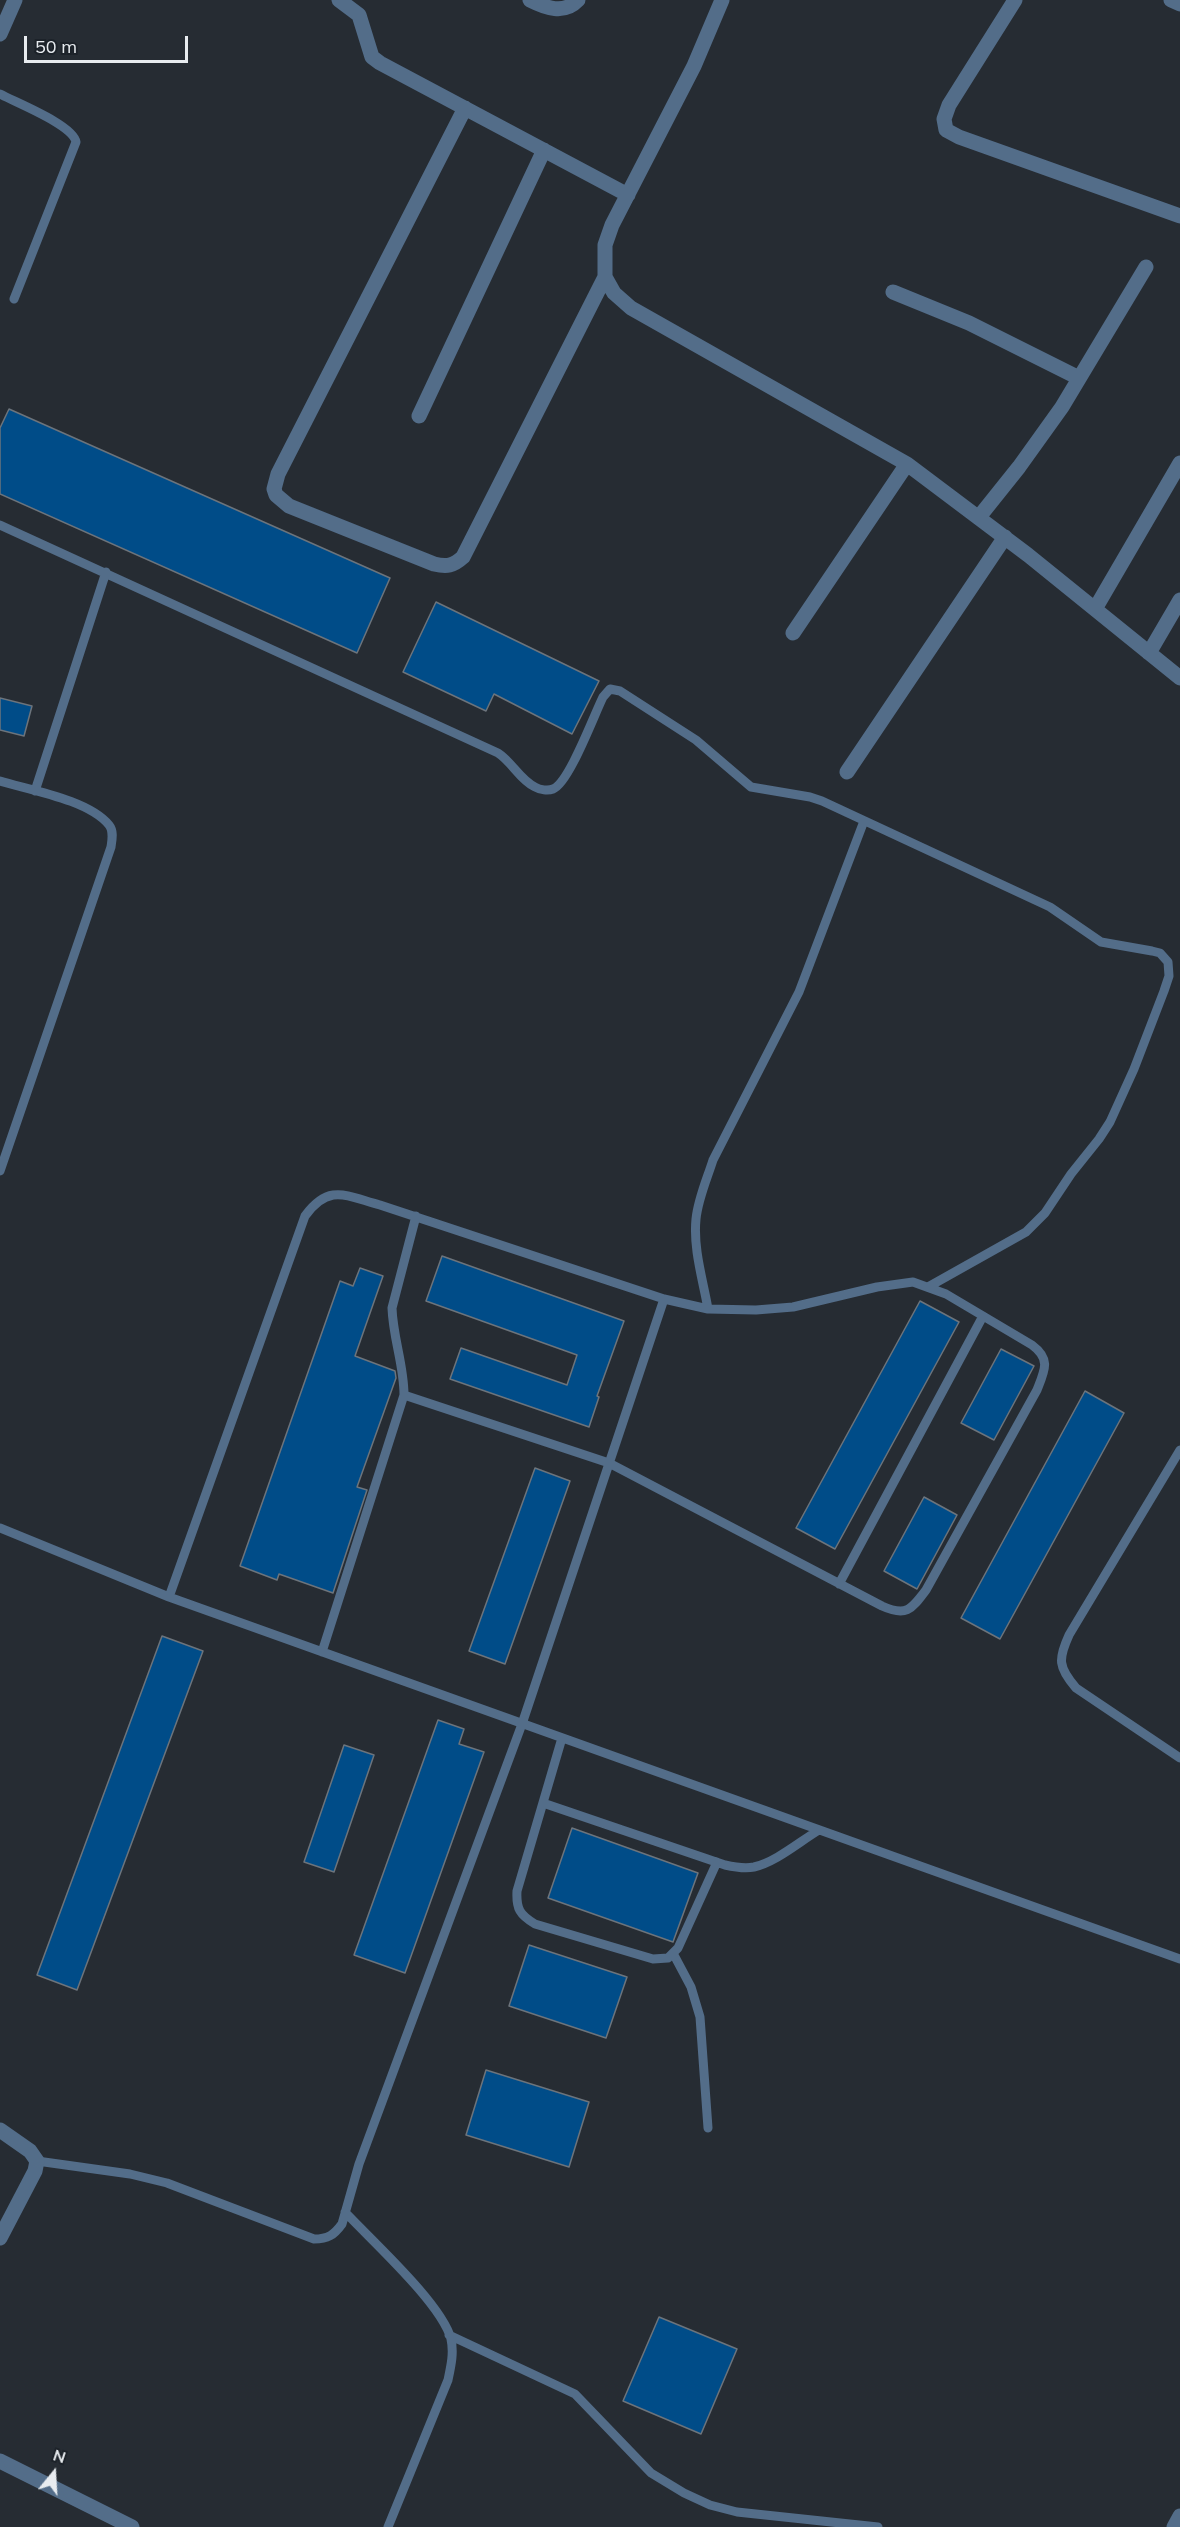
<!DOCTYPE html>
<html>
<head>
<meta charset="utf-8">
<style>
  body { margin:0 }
  #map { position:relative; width:1180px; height:2527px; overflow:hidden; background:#262c33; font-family:Mulish,sans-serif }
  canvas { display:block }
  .north { position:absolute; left:24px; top:2443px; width:60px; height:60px; -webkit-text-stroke:4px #1c2229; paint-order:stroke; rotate:18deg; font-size:16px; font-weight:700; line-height:24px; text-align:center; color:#e8ecf0 }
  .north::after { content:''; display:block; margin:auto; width:21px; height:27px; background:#e8ecf0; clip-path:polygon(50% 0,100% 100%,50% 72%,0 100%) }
  .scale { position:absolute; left:24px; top:36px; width:164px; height:27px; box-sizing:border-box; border:3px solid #e8ecf0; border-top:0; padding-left:8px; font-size:18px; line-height:21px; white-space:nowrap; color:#e8ecf0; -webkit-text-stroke:4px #1c2229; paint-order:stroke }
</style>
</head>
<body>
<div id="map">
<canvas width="1180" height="2527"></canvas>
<div class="north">N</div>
<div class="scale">50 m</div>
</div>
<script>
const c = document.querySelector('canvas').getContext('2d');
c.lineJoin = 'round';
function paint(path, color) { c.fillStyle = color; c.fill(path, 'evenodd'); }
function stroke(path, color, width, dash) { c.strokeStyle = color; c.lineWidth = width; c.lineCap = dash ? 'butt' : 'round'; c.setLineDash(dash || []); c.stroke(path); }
const building = new Path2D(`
  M 9,409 L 390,578 L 357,653 L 0,494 L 0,428 Z
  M 436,602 L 599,681 L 572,734 L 494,694 L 486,711 L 403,672 Z
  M 0,698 L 32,706 L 24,736 L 0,730 Z
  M 442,1256 L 624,1321 L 597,1396 L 599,1397 L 589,1427 L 450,1379 L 461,1348 L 567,1385 L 577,1355 L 426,1301 Z
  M 360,1268 L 383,1276 L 355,1356 L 395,1371 L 396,1378 L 357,1487 L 367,1490 L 333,1593 L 279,1574 L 277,1580 L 240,1566 L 340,1281 L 353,1286 Z
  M 920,1301 L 959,1322 L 835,1549 L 796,1528 Z
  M 1001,1349 L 1034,1366 L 994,1440 L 961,1423 Z
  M 1085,1391 L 1124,1413 L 1000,1639 L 961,1618 Z
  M 535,1468 L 570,1481 L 505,1664 L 469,1651 Z
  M 924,1497 L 957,1515 L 917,1589 L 884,1571 Z
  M 162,1636 L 203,1651 L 77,1990 L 37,1975 Z
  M 438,1720 L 464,1729 L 459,1744 L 484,1752 L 405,1973 L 354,1955 Z
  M 344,1745 L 374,1755 L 334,1872 L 304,1862 Z
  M 572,1828 L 698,1873 L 673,1942 L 548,1898 Z
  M 529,1945 L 627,1977 L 606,2038 L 509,2006 Z
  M 486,2070 L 589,2102 L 569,2167 L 466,2135 Z
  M 659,2317 L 737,2349 L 701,2434 L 623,2401 Z`);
paint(building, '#004c88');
stroke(building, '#6c747c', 1.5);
stroke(new Path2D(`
  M 0,94 C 17,103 73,125 76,142 L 14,299
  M 0,525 L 498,753 C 512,762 520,780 535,787 C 540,790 548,791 553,789 C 569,783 594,715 603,697 L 610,689 L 620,691 L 696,740 L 751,787 L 810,797 L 822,801 L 1050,907 L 1101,942 L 1152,951 L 1160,953 L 1168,962 L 1169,976 L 1164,991 L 1134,1069 L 1110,1122 L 1099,1139 L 1071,1174 L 1045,1213 L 1026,1232 L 928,1287
  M 0,781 C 30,790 89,800 109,825 C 114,831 112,840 111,847 L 0,1171
  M 35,791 L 106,572
  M 708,1309 C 703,1280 693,1249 696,1219 C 698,1199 707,1179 713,1160 L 799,992 L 864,821
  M 1180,1450 L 1069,1635 C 1058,1659 1058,1667 1076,1688 L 1180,1758
  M 0,1528 L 169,1597 L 1180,1959
  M 839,1584 L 983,1316
  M 169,1597 L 305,1216 C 329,1183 346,1196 380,1205 L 664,1299 L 708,1309 L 756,1310 L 793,1307 L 877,1287 L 913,1282 L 946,1294 L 1032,1345 C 1051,1359 1045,1370 1037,1390 L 926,1590 C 911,1610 906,1617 882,1606 L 609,1463 L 404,1395
  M 322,1652 L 404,1395 C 404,1365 393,1338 392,1308 L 416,1216
  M 562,1738 L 517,1891 C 516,1909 520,1915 535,1924 L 653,1959 L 668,1958 L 678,1948 L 717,1862
  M 543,1803 L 725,1865 C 734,1867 744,1869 754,1867 C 776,1862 799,1842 819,1830
  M 674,1955 L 691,1987 L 700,2017 L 708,2128
  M 37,2161 L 130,2174 L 167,2183 L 314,2239 C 328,2239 334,2235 342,2224 L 359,2164 L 522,1724 L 664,1299
  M 345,2212 C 372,2241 442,2304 451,2339 C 454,2353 451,2366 448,2380 L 388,2527
  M 449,2335 L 575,2394 L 651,2473 L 684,2493 L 710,2505 L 737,2512 L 878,2527`), '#536d89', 9);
stroke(new Path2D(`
  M 339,0 L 359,15 L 372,57 L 380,63 L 628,195
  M 530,0 C 546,8 564,15 578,0
  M 722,0 L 694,66 L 612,225 L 605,245 L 605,277 L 614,293 L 631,308 L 907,464 L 1028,555 L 1180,678
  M 1015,0 L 949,105 L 944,119 L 946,130 L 959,137 L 1180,216
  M 1171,0 L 1180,4
  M 0,34 L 15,0
  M 465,108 L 278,474 L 274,489 L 276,495 L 289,506 L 434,564 C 447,567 453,566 463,557 L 605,277
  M 893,292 L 969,323 L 1079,378
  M 419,416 L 544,150
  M 979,517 L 1019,467 L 1062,407 L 1146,267
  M 1095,609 L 1180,463
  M 793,633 L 907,464
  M 1149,653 L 1180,600
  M 847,772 L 1005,537
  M 0,2130 L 30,2151 L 37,2161 L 35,2171 L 0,2238
  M 0,2461 L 132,2527
  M 1174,2527 L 1180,2516`), '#536d89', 15);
</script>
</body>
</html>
